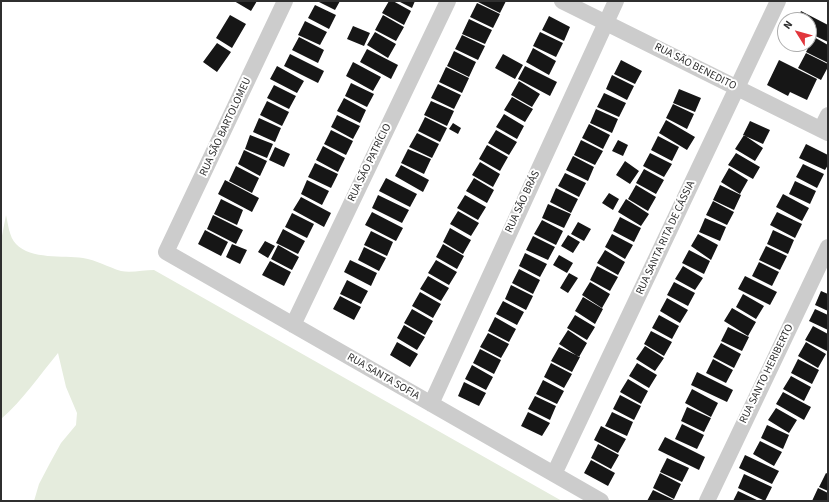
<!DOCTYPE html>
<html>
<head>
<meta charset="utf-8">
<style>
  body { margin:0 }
  #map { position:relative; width:829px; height:502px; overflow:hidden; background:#fff; font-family:"Source Sans 3",sans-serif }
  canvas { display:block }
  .frame { position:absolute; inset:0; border:2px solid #2f2f2f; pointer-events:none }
  .north { position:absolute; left:777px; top:12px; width:40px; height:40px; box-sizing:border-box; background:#fff; border:1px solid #acacac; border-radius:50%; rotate:307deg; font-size:11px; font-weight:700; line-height:16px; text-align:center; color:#2f2f2f }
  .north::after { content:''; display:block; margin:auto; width:14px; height:18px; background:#e1363c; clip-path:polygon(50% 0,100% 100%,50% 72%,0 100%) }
</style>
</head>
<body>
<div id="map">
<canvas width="829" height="502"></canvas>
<div class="frame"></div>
<div class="north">N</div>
</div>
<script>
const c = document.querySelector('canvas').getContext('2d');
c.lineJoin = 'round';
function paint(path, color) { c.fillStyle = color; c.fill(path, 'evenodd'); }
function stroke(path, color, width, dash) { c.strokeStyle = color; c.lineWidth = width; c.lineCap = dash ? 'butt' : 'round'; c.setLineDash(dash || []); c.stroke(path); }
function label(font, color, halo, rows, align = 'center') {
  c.font = font + ' "Source Sans 3",sans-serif'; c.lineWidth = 4; c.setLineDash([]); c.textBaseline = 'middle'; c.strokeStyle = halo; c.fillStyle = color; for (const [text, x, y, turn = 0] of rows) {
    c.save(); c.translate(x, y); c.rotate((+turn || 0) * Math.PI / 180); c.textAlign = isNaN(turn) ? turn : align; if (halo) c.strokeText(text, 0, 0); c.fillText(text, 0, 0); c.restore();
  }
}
paint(new Path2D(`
  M 6,215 C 8,223 9,237 16,244 C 31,260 63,255 83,258 C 96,260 108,267 121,271 C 131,273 144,270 154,270 L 562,501 L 34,501 L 39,484 L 50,463 L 61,443 L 76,425 L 77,413 L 66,387 L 58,353 C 39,376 23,400 1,419 L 1,241 Z`), '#e5ecdd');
paint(new Path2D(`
  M 234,1 L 257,1 L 251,11 Z
  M 317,1 L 340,1 L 335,10 Z
  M 389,1 L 393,1 L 411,11 L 404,25 L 382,13 Z
  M 398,1 L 415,1 L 412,8 Z
  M 476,1 L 506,1 L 500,13 Z
  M 477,3 L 500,14 L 493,28 L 470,17 Z
  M 315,5 L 336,15 L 329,29 L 308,18 Z
  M 801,11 L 828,25 L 828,42 L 809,33 L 809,20 L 797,20 Z
  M 230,15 L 246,24 L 232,48 L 216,38 Z
  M 383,15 L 404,27 L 396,41 L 375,30 Z
  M 549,16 L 570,27 L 564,41 L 542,30 Z
  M 469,19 L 492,30 L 485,44 L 462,34 Z
  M 305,21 L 327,32 L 320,45 L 298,35 Z
  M 353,26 L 370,33 L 364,46 L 347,39 Z
  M 375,32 L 396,44 L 388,58 L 367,45 Z
  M 540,32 L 563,43 L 556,57 L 533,46 Z
  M 462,35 L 485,46 L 478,60 L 455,49 Z
  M 299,37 L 324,50 L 318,63 L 292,50 Z
  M 814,37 L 828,45 L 828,63 L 806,52 Z
  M 217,43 L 231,52 L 217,72 L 203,62 Z
  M 533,48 L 556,61 L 549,75 L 526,62 Z
  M 367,49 L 398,65 L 391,79 L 360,62 Z
  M 454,51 L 476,62 L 469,77 L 447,66 Z
  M 806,53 L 828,64 L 828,67 L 821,80 L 798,68 Z
  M 290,54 L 324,71 L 318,83 L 284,66 Z
  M 503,54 L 523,65 L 515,79 L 495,68 Z
  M 621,60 L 642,71 L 635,84 L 614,74 Z
  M 779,60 L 817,79 L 807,100 L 790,92 L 788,96 L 767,85 Z
  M 353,62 L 381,77 L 373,91 L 346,76 Z
  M 277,66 L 304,81 L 297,93 L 270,79 Z
  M 525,66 L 557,82 L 550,96 L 518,79 Z
  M 446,67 L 469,78 L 462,93 L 439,82 Z
  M 612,75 L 634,86 L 627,100 L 606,89 Z
  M 519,81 L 540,94 L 532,107 L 511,95 Z
  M 351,83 L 374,94 L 367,107 L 345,96 Z
  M 438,84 L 461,95 L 454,109 L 431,98 Z
  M 274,85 L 296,96 L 289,109 L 267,98 Z
  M 679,89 L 701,98 L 695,112 L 673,103 Z
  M 604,93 L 626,103 L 619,117 L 597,107 Z
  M 512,97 L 533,109 L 525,122 L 504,110 Z
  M 344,98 L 366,110 L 360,123 L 337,111 Z
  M 267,101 L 289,112 L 282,126 L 260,115 Z
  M 431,101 L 454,111 L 447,126 L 424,115 Z
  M 673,104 L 694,114 L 687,129 L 666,118 Z
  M 596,109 L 618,119 L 612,133 L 590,123 Z
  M 504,114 L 524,126 L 517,139 L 496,127 Z
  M 337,115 L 360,126 L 353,139 L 331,127 Z
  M 425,117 L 447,128 L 440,142 L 418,131 Z
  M 259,118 L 281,128 L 275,142 L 253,132 Z
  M 666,120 L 695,137 L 687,150 L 659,133 Z
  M 750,121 L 770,130 L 763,144 L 743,135 Z
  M 453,123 L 461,128 L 458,134 L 449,129 Z
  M 589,124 L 610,135 L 603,149 L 582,138 Z
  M 331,130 L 353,141 L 346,155 L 324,144 Z
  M 496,130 L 517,142 L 509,155 L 488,143 Z
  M 417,133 L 439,144 L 432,158 L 409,147 Z
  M 250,135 L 273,144 L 267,158 L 245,149 Z
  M 744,135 L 763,148 L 755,161 L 735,149 Z
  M 658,136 L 679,147 L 672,161 L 651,150 Z
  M 581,140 L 603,151 L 595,165 L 574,155 Z
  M 618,140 L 628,145 L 623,156 L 612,151 Z
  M 806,144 L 828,155 L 828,165 L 825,170 L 799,158 Z
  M 487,145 L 508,157 L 500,171 L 479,159 Z
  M 323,146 L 345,158 L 338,172 L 316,160 Z
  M 275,147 L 290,154 L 284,167 L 269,160 Z
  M 408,149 L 431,159 L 424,174 L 401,163 Z
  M 244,150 L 267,161 L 260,176 L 238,164 Z
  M 650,153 L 672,164 L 664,177 L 643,166 Z
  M 736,153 L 760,167 L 753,179 L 728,165 Z
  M 573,156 L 594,167 L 588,181 L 566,170 Z
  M 625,161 L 639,171 L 630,184 L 616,175 Z
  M 480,162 L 500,174 L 493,187 L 472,175 Z
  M 315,163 L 338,174 L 331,188 L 308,177 Z
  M 803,164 L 824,174 L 817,188 L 796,177 Z
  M 401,165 L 429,180 L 423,192 L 395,176 Z
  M 236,166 L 259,178 L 252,193 L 229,181 Z
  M 729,168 L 748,180 L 740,194 L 721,182 Z
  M 644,169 L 664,180 L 656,194 L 636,183 Z
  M 565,173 L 586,183 L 579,197 L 558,186 Z
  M 386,178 L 417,194 L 410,207 L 379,191 Z
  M 474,178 L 494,190 L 487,203 L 466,191 Z
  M 225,180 L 259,198 L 252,212 L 218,194 Z
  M 307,180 L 329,191 L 322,205 L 301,194 Z
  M 795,181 L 816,191 L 810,204 L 789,194 Z
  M 636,185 L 656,197 L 648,211 L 628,199 Z
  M 720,185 L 741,195 L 734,210 L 713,200 Z
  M 556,188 L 578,199 L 571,213 L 550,202 Z
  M 609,193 L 619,199 L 613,210 L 602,203 Z
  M 783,194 L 809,208 L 802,221 L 776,207 Z
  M 378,195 L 409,210 L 402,223 L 372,208 Z
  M 465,195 L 486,207 L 478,220 L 457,208 Z
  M 301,197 L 331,213 L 324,227 L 293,210 Z
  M 221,199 L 243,210 L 237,225 L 214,214 Z
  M 626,199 L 649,214 L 641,226 L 618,212 Z
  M 713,201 L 734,212 L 727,225 L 706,215 Z
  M 548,204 L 571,214 L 564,228 L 542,218 Z
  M 458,211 L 479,223 L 471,236 L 450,224 Z
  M 372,212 L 403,228 L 396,241 L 365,225 Z
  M 777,212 L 802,224 L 795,238 L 770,225 Z
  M 292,213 L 314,224 L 307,238 L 285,227 Z
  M 213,215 L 243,230 L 236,244 L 207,229 Z
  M 620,217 L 641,228 L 634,242 L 613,231 Z
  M 705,218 L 726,227 L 720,241 L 699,232 Z
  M 542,220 L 563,231 L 556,245 L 534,234 Z
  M 578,222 L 591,229 L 584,241 L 571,234 Z
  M 450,228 L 471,240 L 463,254 L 443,242 Z
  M 283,229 L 305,241 L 298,254 L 276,243 Z
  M 205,230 L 228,242 L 221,256 L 198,244 Z
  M 773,230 L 794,240 L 788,254 L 767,244 Z
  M 371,231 L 393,242 L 387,256 L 364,245 Z
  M 612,234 L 633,245 L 625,259 L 605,247 Z
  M 698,234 L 718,245 L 711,260 L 691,246 Z
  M 568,235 L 580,242 L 573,253 L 561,246 Z
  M 533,236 L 555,247 L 548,260 L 526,250 Z
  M 265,241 L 275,246 L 268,258 L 258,252 Z
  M 232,244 L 247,250 L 240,264 L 226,257 Z
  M 443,244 L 464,256 L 457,269 L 436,257 Z
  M 278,245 L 299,257 L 292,270 L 271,259 Z
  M 766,246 L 787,256 L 780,270 L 759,260 Z
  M 364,247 L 386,258 L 379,271 L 358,260 Z
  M 605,250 L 625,262 L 618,275 L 597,263 Z
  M 689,250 L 710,261 L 704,274 L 682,263 Z
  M 525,253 L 547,264 L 540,277 L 519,266 Z
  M 559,255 L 573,263 L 567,273 L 553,265 Z
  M 350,260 L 377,273 L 371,286 L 344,272 Z
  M 436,260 L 457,272 L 449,285 L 428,273 Z
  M 270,261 L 291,272 L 284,286 L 262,275 Z
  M 759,262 L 779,272 L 772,286 L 752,276 Z
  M 597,266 L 618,277 L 610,291 L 590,280 Z
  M 683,266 L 703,278 L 695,290 L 675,279 Z
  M 519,269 L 540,280 L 533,294 L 512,283 Z
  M 569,273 L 578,278 L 568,293 L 560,288 Z
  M 428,276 L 449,288 L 441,301 L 420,289 Z
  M 745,276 L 777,292 L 770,305 L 738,289 Z
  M 347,280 L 368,291 L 361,304 L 340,294 Z
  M 590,282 L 610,294 L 602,308 L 582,295 Z
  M 674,282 L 695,293 L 688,306 L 667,295 Z
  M 511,285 L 533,296 L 526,310 L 505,299 Z
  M 821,291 L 828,294 L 828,311 L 815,305 Z
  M 420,292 L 441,304 L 433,318 L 412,306 Z
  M 743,294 L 764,306 L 756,319 L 736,307 Z
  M 340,296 L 361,307 L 354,320 L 333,309 Z
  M 583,297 L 603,309 L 595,324 L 575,311 Z
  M 667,298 L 688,310 L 680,323 L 660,311 Z
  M 503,301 L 524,312 L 517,325 L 496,314 Z
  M 732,308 L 756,322 L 748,336 L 724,321 Z
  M 412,309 L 433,321 L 425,335 L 404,323 Z
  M 815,309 L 828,315 L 828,330 L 809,321 Z
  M 575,315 L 595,327 L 587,340 L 567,328 Z
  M 659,315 L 679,326 L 672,339 L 652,328 Z
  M 495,317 L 516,329 L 509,342 L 488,331 Z
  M 404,325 L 425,337 L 417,350 L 397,338 Z
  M 813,326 L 828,334 L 828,349 L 827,351 L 805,340 Z
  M 728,327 L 749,337 L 742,351 L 721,341 Z
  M 568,330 L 587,343 L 579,357 L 559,344 Z
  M 651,331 L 672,342 L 664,356 L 644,344 Z
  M 488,333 L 509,344 L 501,358 L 480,347 Z
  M 397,342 L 418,354 L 410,367 L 390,355 Z
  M 806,342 L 826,354 L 818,368 L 798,356 Z
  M 721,343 L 741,354 L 734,368 L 713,357 Z
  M 645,346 L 664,358 L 655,371 L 636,359 Z
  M 559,347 L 580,357 L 572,372 L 551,361 Z
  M 480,349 L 501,360 L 494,374 L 473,363 Z
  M 713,359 L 733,370 L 726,383 L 706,373 Z
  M 798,359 L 819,370 L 812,384 L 791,373 Z
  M 551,363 L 572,374 L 564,388 L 544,377 Z
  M 637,363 L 657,375 L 649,388 L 629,376 Z
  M 472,365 L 493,377 L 486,390 L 465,379 Z
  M 697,372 L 733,390 L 727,402 L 691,385 Z
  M 791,376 L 811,387 L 804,401 L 783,389 Z
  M 628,379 L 648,391 L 641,404 L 620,392 Z
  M 543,380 L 564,391 L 557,404 L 536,394 Z
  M 464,382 L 486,393 L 479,406 L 458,396 Z
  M 692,389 L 718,403 L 711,417 L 685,403 Z
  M 783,392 L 811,407 L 804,420 L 776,404 Z
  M 620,395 L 641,406 L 634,420 L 613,409 Z
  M 535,396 L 556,406 L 550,420 L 528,409 Z
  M 687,407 L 711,418 L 704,432 L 681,421 Z
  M 776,408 L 797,420 L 789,433 L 768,420 Z
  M 528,412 L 550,423 L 542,436 L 521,426 Z
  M 612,412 L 633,422 L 627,436 L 605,426 Z
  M 682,424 L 704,435 L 697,449 L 675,439 Z
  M 767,425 L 789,435 L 783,449 L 761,438 Z
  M 601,426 L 626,439 L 618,453 L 594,440 Z
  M 665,437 L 705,457 L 699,470 L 658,450 Z
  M 760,441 L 782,452 L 774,466 L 753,454 Z
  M 598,444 L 619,455 L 611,469 L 591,458 Z
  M 745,455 L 779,471 L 772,484 L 739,468 Z
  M 667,458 L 689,468 L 682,482 L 660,472 Z
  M 591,460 L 615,473 L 608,486 L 584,473 Z
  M 660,473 L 681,484 L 674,499 L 653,488 Z
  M 826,473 L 828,474 L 828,491 L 819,487 Z
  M 744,474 L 772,487 L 765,501 L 738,488 Z
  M 818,488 L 828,493 L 828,501 L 812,501 Z
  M 653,490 L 676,501 L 647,501 Z
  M 738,491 L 759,501 L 733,501 Z`), '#161616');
stroke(new Path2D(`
  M 285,1 L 166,252 L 601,501
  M 562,1 L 828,133
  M 821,129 L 828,115
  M 293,325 L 448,1
  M 431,404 L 616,1
  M 554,474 L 778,1
  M 707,501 L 828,247`), '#ccc', 16);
label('11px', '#2f2f2f', '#fff', [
  ["RUA SÃO BENEDITO",695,67,27],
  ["RUA SÃO BARTOLOMEU",226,127,-65],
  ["RUA SÃO PATRÍCIO",370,163,-64],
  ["RUA SÃO BRÁS",523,202,-65],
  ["RUA SANTA RITA DE CÁSSIA",666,238,-65],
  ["RUA SANTO HERIBERTO",767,374,-64],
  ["RUA SANTA SOFIA",383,377,30]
]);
</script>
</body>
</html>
